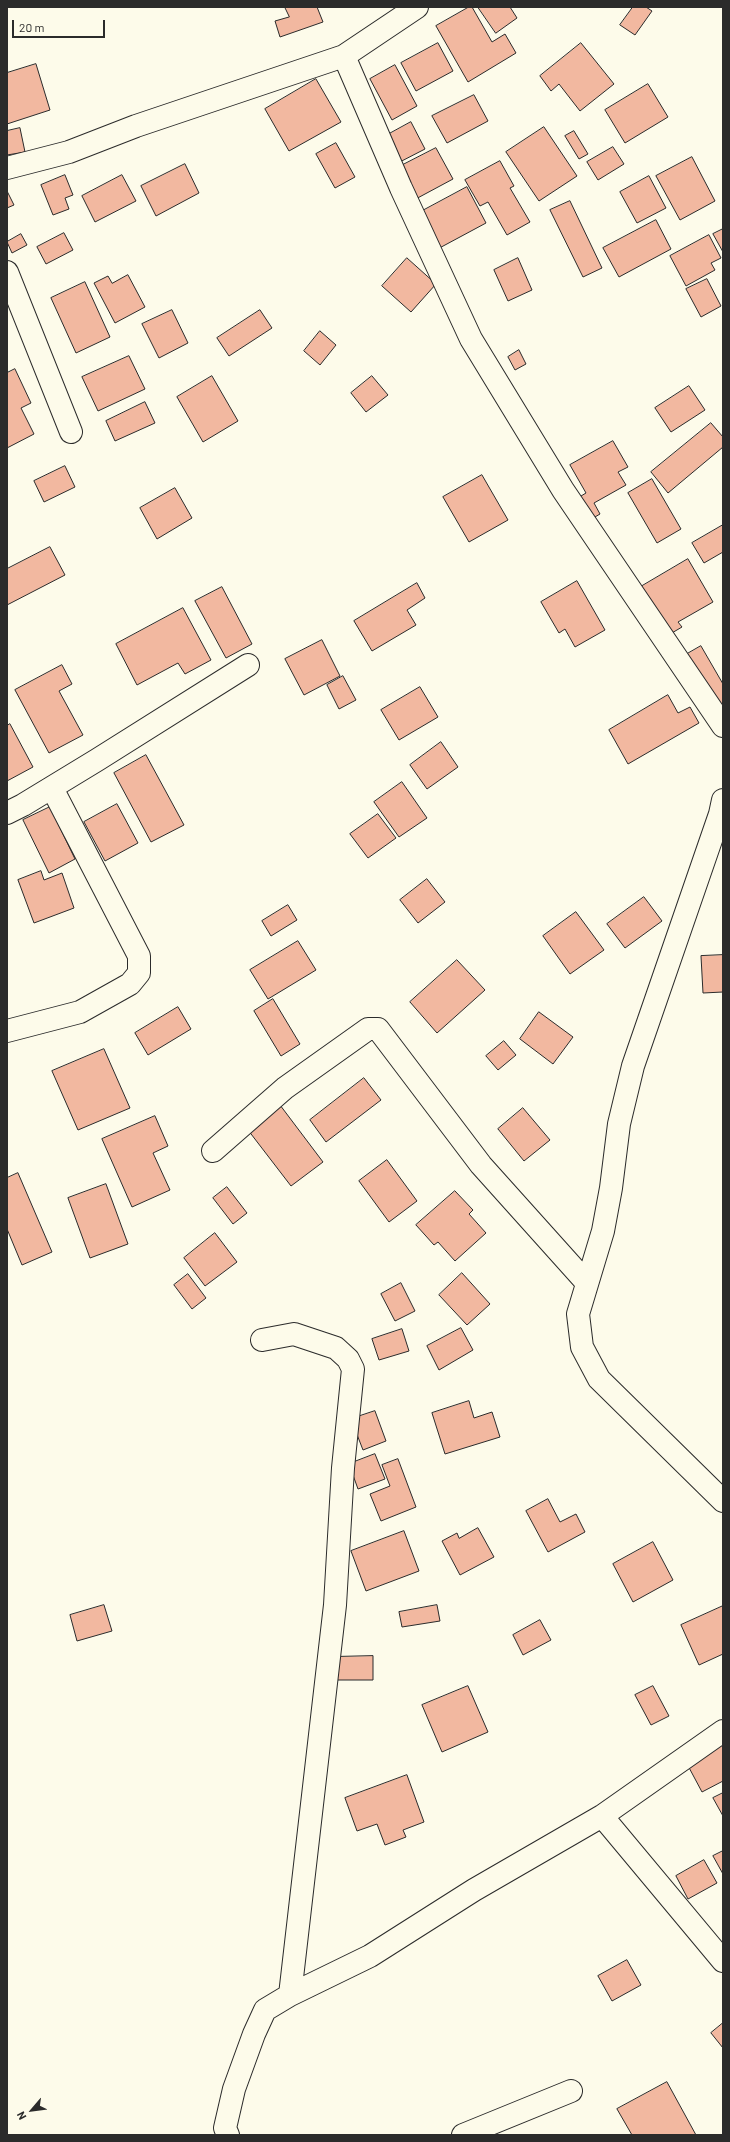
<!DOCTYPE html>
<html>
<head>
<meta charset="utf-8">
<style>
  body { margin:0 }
  #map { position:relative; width:730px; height:2142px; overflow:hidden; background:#fdfbea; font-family:Barlow,sans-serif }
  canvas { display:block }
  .frame { position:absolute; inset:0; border:8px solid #2b2b2b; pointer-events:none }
  .north { position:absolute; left:12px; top:2090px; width:40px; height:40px; -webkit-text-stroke:3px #fdfbea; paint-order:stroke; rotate:242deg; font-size:11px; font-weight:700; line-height:16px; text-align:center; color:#2b2b2b }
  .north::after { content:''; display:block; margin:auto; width:14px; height:18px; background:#2b2b2b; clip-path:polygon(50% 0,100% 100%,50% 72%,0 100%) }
  .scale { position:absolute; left:12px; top:20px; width:93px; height:18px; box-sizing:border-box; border:2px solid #2b2b2b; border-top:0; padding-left:5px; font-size:12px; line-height:14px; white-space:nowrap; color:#2b2b2b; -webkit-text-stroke:3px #fdfbea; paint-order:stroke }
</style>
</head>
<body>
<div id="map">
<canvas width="730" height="2142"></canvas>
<div class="frame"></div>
<div class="north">N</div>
<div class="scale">20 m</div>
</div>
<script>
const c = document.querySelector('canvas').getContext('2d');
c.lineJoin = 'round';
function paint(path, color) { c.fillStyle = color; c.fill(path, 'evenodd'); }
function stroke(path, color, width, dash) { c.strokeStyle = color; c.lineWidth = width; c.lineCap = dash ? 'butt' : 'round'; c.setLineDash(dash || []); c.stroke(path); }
const building = new Path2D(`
  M 285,7 L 317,7 L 323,22 L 280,37 L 275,21 L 289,17 Z
  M 469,7 L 472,7 L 492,42 L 505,34 L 516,53 L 468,82 L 436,26 Z
  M 478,7 L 510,7 L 517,18 L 496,33 Z
  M 633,7 L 646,7 L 652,11 L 635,35 L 620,25 Z
  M 438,43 L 453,71 L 416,91 L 401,63 Z
  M 581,43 L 614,84 L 580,111 L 559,84 L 551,91 L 540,76 Z
  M 36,64 L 50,110 L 7,124 L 7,73 Z
  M 395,65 L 417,106 L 392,120 L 370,79 Z
  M 316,79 L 341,122 L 289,151 L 265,109 Z
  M 648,84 L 668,117 L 625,143 L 605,110 Z
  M 474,95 L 488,121 L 447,143 L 432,116 Z
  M 411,122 L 425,149 L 394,165 L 380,139 Z
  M 544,127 L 577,176 L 539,201 L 506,152 Z
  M 20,128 L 25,152 L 7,155 L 7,131 Z
  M 574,131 L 588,154 L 579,159 L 565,136 Z
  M 336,143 L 355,177 L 335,188 L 316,154 Z
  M 613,147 L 624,164 L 598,180 L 587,162 Z
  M 436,148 L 453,179 L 412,201 L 395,169 Z
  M 692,157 L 715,201 L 680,220 L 656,176 Z
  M 500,161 L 514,186 L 510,188 L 530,222 L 507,235 L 488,202 L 480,206 L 465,180 Z
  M 185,164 L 199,193 L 156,216 L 141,186 Z
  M 65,175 L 73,195 L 65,198 L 69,209 L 53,215 L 41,185 Z
  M 122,175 L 136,201 L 95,222 L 82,196 Z
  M 649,176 L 666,208 L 637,223 L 620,192 Z
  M 467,187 L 486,223 L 432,252 L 413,216 Z
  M 7,191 L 14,205 L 7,208 Z
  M 570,201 L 602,268 L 583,277 L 550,210 Z
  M 656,220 L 671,249 L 619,277 L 603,248 Z
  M 723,229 L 723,252 L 713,234 Z
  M 64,233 L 73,250 L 46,264 L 37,247 Z
  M 21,234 L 27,245 L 12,253 L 7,242 Z
  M 709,235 L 721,258 L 711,263 L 715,270 L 686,286 L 670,256 Z
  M 407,258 L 436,284 L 411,312 L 382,286 Z
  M 518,258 L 532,290 L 508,301 L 494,270 Z
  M 128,275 L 145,307 L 115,323 L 94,283 L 108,276 L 112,283 Z
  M 707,279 L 721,306 L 701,317 L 686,289 Z
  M 85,282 L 110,337 L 76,353 L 51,298 Z
  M 172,310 L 188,343 L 159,358 L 142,324 Z
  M 260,310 L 272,328 L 229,356 L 217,338 Z
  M 320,331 L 336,345 L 320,365 L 304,351 Z
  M 519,350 L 526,364 L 515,370 L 508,357 Z
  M 129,356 L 145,389 L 98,411 L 82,377 Z
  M 15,369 L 31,403 L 21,408 L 34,434 L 7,448 L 7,373 Z
  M 212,376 L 238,421 L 203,442 L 177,397 Z
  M 372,376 L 388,395 L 366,412 L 351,393 Z
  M 689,386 L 705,410 L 671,432 L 655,408 Z
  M 145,402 L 155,423 L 115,441 L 106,421 Z
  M 711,423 L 723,437 L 723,447 L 668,493 L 651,472 Z
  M 613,441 L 628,467 L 618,472 L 626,485 L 594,503 L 600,514 L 583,524 L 571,502 L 586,493 L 570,465 Z
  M 65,466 L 75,487 L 44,502 L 34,481 Z
  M 482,475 L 508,520 L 469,542 L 443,497 Z
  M 652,479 L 681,529 L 657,543 L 628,493 Z
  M 175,488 L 192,518 L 157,539 L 140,508 Z
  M 723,525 L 723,552 L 704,563 L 692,543 Z
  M 50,547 L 65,575 L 7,605 L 7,569 Z
  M 688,559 L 713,602 L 678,622 L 682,627 L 660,640 L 632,592 Z
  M 577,581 L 605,630 L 575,647 L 565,629 L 559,633 L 541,602 Z
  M 417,583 L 425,598 L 407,610 L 416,625 L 372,651 L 354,621 Z
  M 222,587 L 252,644 L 226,658 L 195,601 Z
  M 183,608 L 211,660 L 185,674 L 178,663 L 137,685 L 116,644 Z
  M 322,640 L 340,676 L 304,695 L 285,659 Z
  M 701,646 L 723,684 L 723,705 L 706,715 L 675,661 Z
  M 62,665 L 72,684 L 59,691 L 83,735 L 49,753 L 15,690 Z
  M 343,676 L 356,700 L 339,709 L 327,685 Z
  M 420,687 L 438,717 L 399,740 L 381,710 Z
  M 668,695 L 678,713 L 690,707 L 699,723 L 628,764 L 609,730 Z
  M 10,724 L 33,767 L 7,781 L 7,726 Z
  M 441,742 L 458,767 L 427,789 L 410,765 Z
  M 146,755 L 184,825 L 151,842 L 114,773 Z
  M 402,782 L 427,818 L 399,837 L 374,802 Z
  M 117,804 L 138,843 L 105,861 L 84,822 Z
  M 50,807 L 75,859 L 49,873 L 23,820 Z
  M 378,814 L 396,838 L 368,858 L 350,834 Z
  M 41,871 L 44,880 L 62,873 L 74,908 L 34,923 L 18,880 Z
  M 427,879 L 445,902 L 418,923 L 400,900 Z
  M 644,897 L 662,921 L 625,948 L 607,924 Z
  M 288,905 L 297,920 L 271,936 L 262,921 Z
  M 576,912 L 604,950 L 570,974 L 543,936 Z
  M 298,941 L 316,970 L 268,999 L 250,970 Z
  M 723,955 L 723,992 L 703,993 L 701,956 Z
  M 457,960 L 485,990 L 437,1033 L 410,1002 Z
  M 273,999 L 300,1044 L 281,1056 L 254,1011 Z
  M 178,1007 L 191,1029 L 148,1055 L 135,1033 Z
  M 539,1012 L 573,1037 L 553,1064 L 520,1039 Z
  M 504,1041 L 516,1055 L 498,1070 L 486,1056 Z
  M 104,1049 L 130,1108 L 78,1130 L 52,1071 Z
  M 364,1078 L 381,1100 L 326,1142 L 310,1120 Z
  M 280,1105 L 323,1162 L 291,1186 L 248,1130 Z
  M 523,1108 L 550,1140 L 524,1161 L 498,1129 Z
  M 155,1116 L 168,1146 L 153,1153 L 170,1190 L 132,1207 L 102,1139 Z
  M 387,1160 L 417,1201 L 389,1222 L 359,1181 Z
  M 18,1173 L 52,1252 L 22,1265 L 7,1229 L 7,1178 Z
  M 106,1184 L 128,1244 L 90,1258 L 68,1198 Z
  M 227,1187 L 247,1213 L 233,1224 L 213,1198 Z
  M 455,1191 L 473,1210 L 469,1214 L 486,1233 L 455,1261 L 438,1242 L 434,1245 L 416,1225 Z
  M 215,1233 L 237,1262 L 205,1286 L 184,1258 Z
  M 462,1273 L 490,1304 L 467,1325 L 439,1295 Z
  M 188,1274 L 206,1298 L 192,1309 L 174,1285 Z
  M 401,1283 L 415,1311 L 395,1321 L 381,1294 Z
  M 461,1328 L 473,1350 L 439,1370 L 427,1346 Z
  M 402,1329 L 409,1351 L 379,1360 L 372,1339 Z
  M 469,1401 L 474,1418 L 492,1412 L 500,1437 L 445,1454 L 432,1413 Z
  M 375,1411 L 386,1441 L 363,1450 L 351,1419 Z
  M 375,1454 L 385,1479 L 358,1489 L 349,1464 Z
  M 398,1459 L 416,1507 L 381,1521 L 370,1494 L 390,1486 L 382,1465 Z
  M 548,1499 L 560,1522 L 576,1514 L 585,1532 L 548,1552 L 526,1511 Z
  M 478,1528 L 494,1557 L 460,1575 L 442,1541 L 457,1533 L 459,1538 Z
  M 404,1531 L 419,1571 L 366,1591 L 351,1551 Z
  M 653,1542 L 673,1580 L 633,1602 L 613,1564 Z
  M 104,1605 L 112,1631 L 77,1641 L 70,1615 Z
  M 437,1605 L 440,1621 L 402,1627 L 399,1612 Z
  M 723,1606 L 723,1654 L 699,1665 L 681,1625 Z
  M 540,1620 L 551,1640 L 523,1655 L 513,1635 Z
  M 373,1656 L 373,1680 L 332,1680 L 332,1657 Z
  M 468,1686 L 488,1732 L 442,1752 L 422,1705 Z
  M 653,1686 L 669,1716 L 651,1725 L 635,1695 Z
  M 723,1743 L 723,1781 L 702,1792 L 686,1762 Z
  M 407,1775 L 424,1822 L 403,1830 L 406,1837 L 385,1845 L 377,1824 L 357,1831 L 345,1798 Z
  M 723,1793 L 723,1816 L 713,1798 Z
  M 723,1851 L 723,1874 L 713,1856 Z
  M 704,1860 L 717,1883 L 688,1899 L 676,1876 Z
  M 627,1960 L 641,1985 L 612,2001 L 598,1976 Z
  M 723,2023 L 723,2048 L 711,2033 Z
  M 667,2082 L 696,2135 L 632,2135 L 617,2109 Z`);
paint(building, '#f2b8a0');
stroke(building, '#2b2b2b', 1);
const minor = new Path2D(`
  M 344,56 L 401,188 L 471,339 L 563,490 L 723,726
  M 7,168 L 69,152 L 136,126 L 344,56 L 417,7
  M 7,272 L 71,432
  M 723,800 L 720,814 L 633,1066 L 619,1124 L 611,1188 L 603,1231 L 578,1314 L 582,1347 L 599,1379 L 723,1501
  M 7,813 L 23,805 L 97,760 L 248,665
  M 7,1031 L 80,1012 L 130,984 L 139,973 L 139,956 L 52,788
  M 213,1151 L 285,1088 L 368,1029 L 378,1029 L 481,1165 L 586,1282
  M 262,1340 L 294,1334 L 336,1348 L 348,1359 L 353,1369 L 343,1468 L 335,1605 L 290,1995
  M 602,1816 L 723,1961
  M 228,2135 L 225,2128 L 234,2089 L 254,2034 L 265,2010 L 290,1995 L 370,1956 L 474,1890 L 602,1816 L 723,1731
  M 463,2135 L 571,2091`);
stroke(minor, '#2b2b2b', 24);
stroke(minor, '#fdfbea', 22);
</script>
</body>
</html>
